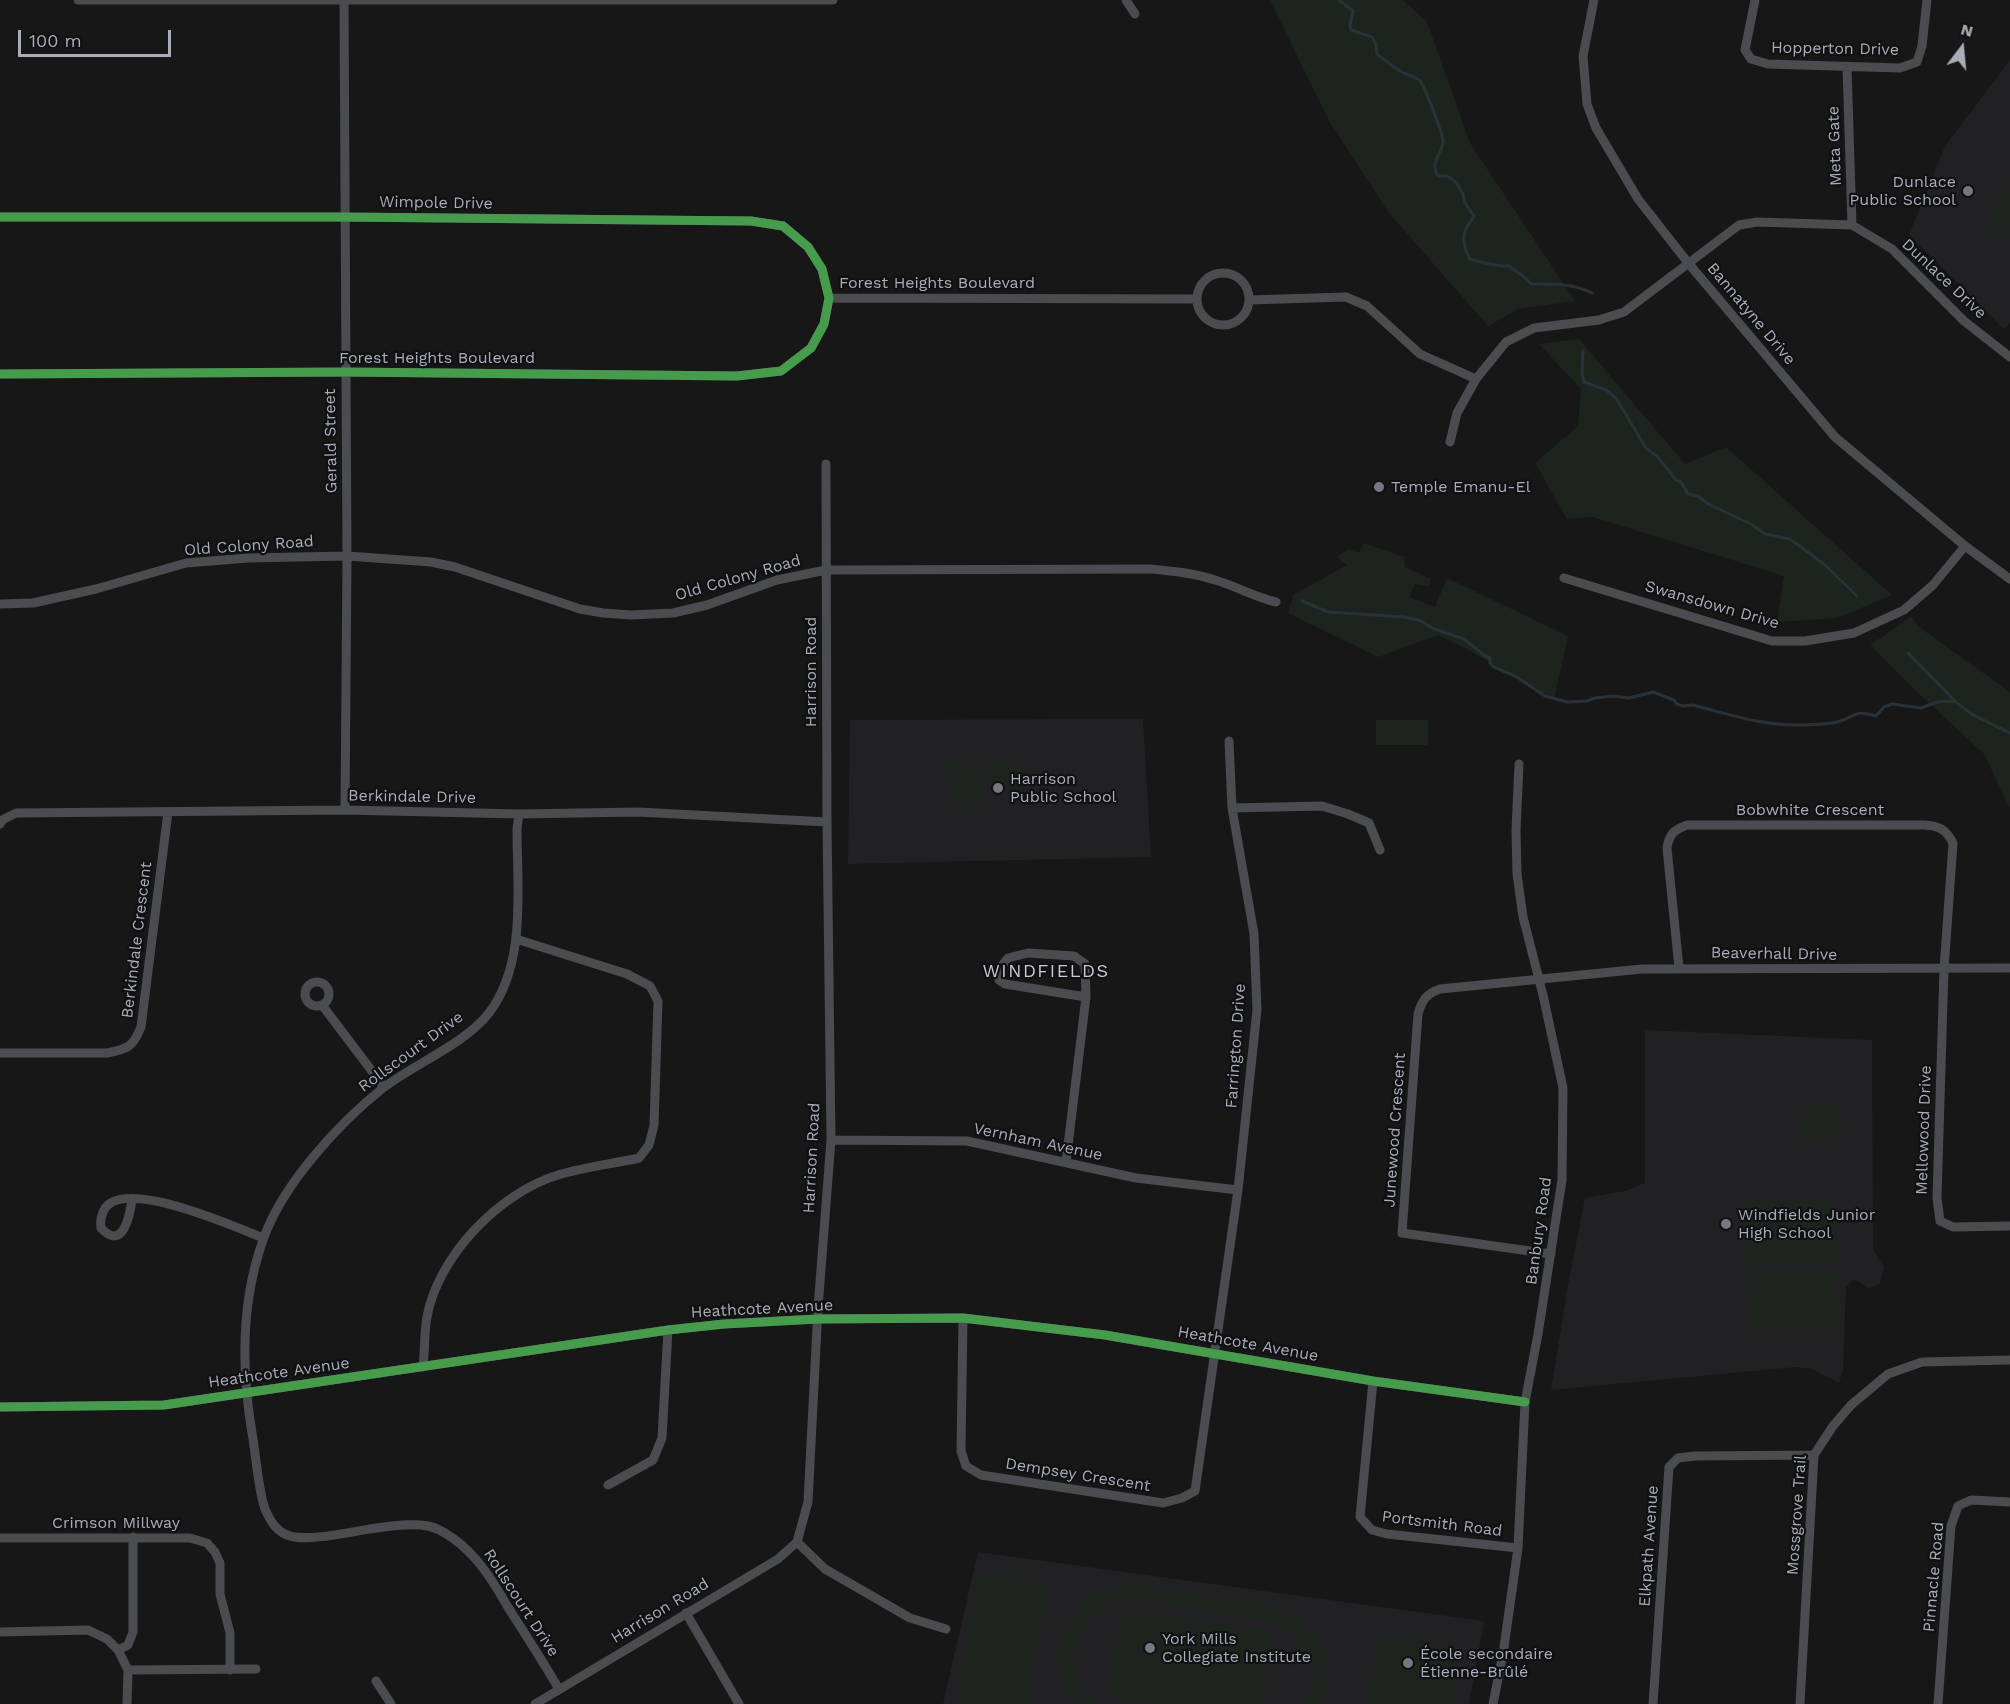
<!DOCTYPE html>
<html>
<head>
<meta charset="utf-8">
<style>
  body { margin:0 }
  #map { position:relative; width:2010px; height:1704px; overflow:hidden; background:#171717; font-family:"Work Sans",sans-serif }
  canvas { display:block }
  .north { position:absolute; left:1932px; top:18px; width:60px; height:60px; -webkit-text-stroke:4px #111113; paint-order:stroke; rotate:16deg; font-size:16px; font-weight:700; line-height:24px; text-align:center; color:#a8adb8 }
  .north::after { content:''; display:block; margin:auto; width:21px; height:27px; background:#a8adb8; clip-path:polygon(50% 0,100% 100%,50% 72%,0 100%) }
  .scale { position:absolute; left:18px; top:30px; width:153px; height:27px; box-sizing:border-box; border:3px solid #a8adb8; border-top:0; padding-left:8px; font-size:18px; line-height:21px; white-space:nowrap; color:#a8adb8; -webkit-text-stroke:4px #111113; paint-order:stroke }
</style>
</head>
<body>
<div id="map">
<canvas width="2010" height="1704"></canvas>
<div class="north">N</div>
<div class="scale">100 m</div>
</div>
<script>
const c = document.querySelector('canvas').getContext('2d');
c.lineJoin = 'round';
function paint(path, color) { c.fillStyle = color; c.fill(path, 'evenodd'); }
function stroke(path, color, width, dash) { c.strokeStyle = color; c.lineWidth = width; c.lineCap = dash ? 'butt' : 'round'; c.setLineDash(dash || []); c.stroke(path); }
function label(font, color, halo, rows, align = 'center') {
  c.font = font + ' "Work Sans",sans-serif'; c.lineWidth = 4.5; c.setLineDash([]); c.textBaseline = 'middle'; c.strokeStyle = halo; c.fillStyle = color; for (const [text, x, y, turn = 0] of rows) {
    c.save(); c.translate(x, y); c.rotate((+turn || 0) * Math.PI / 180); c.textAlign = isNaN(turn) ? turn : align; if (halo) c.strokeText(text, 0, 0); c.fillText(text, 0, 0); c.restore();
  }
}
paint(new Path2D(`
  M 2010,60 L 2010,323 L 2004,329 L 1909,235 L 1945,146 Z
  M 1143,719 L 1151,857 L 848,864 L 850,720 Z
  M 1645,1030 L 1872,1040 L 1873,1249 L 1884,1267 L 1880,1284 L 1869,1288 L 1854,1279 L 1846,1287 L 1843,1370 L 1839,1383 L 1812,1369 L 1796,1367 L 1551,1390 L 1568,1285 L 1585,1198 L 1625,1191 L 1645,1183 Z
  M 978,1552 L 1484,1621 L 1469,1704 L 943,1704 Z`), '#212123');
paint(new Path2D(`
  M 1270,0 L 1403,0 L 1427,22 L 1470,143 L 1575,301 L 1518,309 L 1488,326 L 1389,213 L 1329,121 Z
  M 2010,181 L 2010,210 L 2005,219 L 2007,236 L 2003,242 L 1982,228 Z
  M 1579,339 L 1685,464 L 1726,447 L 1892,595 L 1837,618 L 1777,622 L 1784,576 L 1593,517 L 1567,519 L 1535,463 L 1578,426 L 1581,389 L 1539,344 Z
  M 1364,543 L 1404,557 L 1405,567 L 1431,579 L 1429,586 L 1415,584 L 1409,597 L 1435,607 L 1447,578 L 1568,636 L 1554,700 L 1469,650 L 1438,635 L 1378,657 L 1288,613 L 1293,595 L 1347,565 L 1337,557 L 1348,549 L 1359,553 Z
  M 1911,617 L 1919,627 L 2010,692 L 2010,809 L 1984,754 L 1914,689 L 1870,645 Z
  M 1376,720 L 1428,720 L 1428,745 L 1376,745 Z
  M 944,760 L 980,769 L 981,812 L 952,803 L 955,792 L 945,784 Z
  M 991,760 L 998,763 L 1019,762 L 1020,787 L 1021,790 L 992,788 L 991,772 L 988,771 L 987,764 Z
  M 1835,1104 L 1842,1137 L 1840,1139 L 1804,1141 L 1802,1109 Z
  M 1745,1199 L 1836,1199 L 1837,1261 L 1745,1261 Z
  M 1836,1268 L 1837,1330 L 1747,1332 L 1746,1269 Z
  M 981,1571 L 1048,1583 L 1026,1704 L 957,1704 Z
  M 1131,1585 L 1269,1605 C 1312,1618 1343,1659 1322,1704 L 1306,1704 C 1325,1666 1304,1630 1265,1619 L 1131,1600 C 1076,1603 1053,1668 1096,1704 L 1075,1704 C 1071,1698 1065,1691 1063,1684 C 1048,1648 1069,1606 1104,1590 C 1112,1587 1123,1586 1131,1585 Z
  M 1120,1612 L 1272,1632 L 1262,1704 L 1167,1704 L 1109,1696 Z
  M 1377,1637 L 1460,1647 L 1453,1704 L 1368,1704 Z`), '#1d241e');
stroke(new Path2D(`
  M 1339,0 L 1353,11 L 1350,25 L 1351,30 L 1372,37 L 1376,44 L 1377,54 C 1385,60 1395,69 1404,73 C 1409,75 1416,77 1420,81 C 1424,84 1443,135 1443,141 C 1442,155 1429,162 1438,176 L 1447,176 L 1456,182 L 1463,194 L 1465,203 L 1474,216 C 1472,221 1468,224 1466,229 C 1461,239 1465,251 1470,259 C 1481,263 1498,266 1509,266 C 1517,273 1525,275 1531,284 C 1554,284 1571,283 1592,293
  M 1583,351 L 1582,373 L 1584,382 L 1606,390 L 1616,398 L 1646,448 L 1657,456 L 1676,480 L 1681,482 L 1688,494 L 1698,496 L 1708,504 L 1751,524 L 1765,534 L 1790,539 L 1825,565 L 1857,596
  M 1302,601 L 1328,612 L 1405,617 L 1421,621 L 1432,628 L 1464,639 L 1485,656 L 1490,658 L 1490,663 L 1494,667 L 1515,676 L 1545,696 L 1567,702 L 1587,701 L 1595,698 L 1613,696 L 1629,698 L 1653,692 L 1674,700 L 1677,704 L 1683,706 L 1693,705 C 1728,714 1763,726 1800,725 C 1807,725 1831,724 1837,722 C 1857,717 1852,709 1876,716 L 1884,707 L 1892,704 L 1921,708 L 1937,702 L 1955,701
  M 1908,653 L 1957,703 L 1973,715 L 2010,733`), '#2a3239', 3);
stroke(new Path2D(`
  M 78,0 L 833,0
  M 344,0 L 347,556 L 345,810
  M 1126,0 L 1135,14
  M 1594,0 L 1583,56 L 1587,104 L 1596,128 L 1638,199 L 1689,264 L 1835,437 L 1965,546 L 2010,579
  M 1755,0 L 1745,50 L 1751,59 L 1768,64 L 1900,68 L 1917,62 L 1922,46 L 1927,0
  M 1847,67 L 1852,225
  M 0,217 L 344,217 L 751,221 L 783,226 L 808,247 L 822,269 L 829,298 L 824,324 L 811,348 L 781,371 L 737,376 L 345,372 L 0,374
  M1197 299a26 26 0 1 1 52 0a26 26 0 1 1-52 0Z
  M 829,298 L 1197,299
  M 1249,300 L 1346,297 L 1367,306 L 1420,354 L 1476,379
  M 1450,442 L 1457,413 L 1476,379 L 1506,342 L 1534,328 L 1599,320 L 1624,312 L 1739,225 L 1757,222 L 1852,225 L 1892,249 L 1964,321 L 2010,357
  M 1564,578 L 1772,641 L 1805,641 L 1854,633 L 1904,610 L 1933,585 L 1965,546
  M 0,604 L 33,603 L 96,589 L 186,563 L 248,558 L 347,556 L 431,562 L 455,567 L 580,609 L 603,613 L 631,615 L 673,613 L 707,605 L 777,580 L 826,570 L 1151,569 C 1172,571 1194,573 1215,580 C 1236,586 1254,597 1276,602
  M 1232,808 L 1322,806 L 1348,814 L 1369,823 L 1380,850
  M 519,814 L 517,829 C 517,888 527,963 489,1013 C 465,1044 414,1064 383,1088 C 338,1124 282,1185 263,1240 C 241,1302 241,1368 252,1433 C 256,1455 258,1489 265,1509 C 270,1520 275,1530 287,1535 C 299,1540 316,1537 328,1536 C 356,1532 402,1521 428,1526 C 443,1529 462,1544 472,1555 C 487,1571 498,1590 509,1609 C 526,1635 543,1662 559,1689
  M 0,824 L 2,820 L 16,813 L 345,810 L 519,814 L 638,812 L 827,822
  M 1679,968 L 1667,848 C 1669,834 1674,830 1687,825 L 1924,825 C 1939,826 1946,829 1953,843 L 1944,969 L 1937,1198 L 1940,1221 L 1953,1227 L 2010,1226
  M305 994a12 12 0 1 1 24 0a12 12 0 1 1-24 0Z
  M 322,1005 L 384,1087
  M 0,1053 L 107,1053 C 128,1049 133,1047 141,1027 L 168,812
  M 831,1140 L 967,1141 L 1136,1178 L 1238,1190
  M 1066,1162 L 1086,997 L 1085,964 L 1074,956 L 1028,953 L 1008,958 L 999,969 L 999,980 L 1005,984 L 1086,997
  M 132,1199 C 130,1215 123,1252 101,1228 C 100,1221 101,1216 104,1210 C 122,1176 236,1227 263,1238
  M 1551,1254 L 1402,1233 L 1418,1014 C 1422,1000 1426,994 1440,989 L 1642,969 L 2010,968
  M 963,1318 L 961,1451 L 966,1466 L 981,1475 L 1163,1503 L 1182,1498 L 1195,1491 L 1238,1190 L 1257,1010 L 1254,934 L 1232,808 L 1229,741
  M 423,1367 C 425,1350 424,1333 427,1317 C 438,1256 499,1193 558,1175 C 584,1167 612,1164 639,1158 L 649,1145 L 654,1125 L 658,1001 L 650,986 L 627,974 L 516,939
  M 1373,1381 L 1360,1517 L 1372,1530 L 1387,1534 L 1518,1548
  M 0,1407 L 164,1405 L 668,1330 L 724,1324 L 818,1319 L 963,1318 L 1105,1335 L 1373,1381 L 1525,1402
  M 608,1485 L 653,1460 L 662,1438 L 668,1330
  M 0,1538 L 190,1538 L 207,1543 L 215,1552 L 220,1563 L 220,1594 L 230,1633 L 230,1670
  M 797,1542 L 825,1569 L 910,1618 L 946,1629
  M 686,1613 L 739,1704
  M 0,1632 L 88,1630 L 107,1639 L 118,1650 L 128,1670 L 127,1704
  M 118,1650 L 128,1645 L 133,1632 L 133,1537
  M 128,1670 L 256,1669
  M 376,1681 L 391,1704
  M 535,1704 L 778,1559 L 797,1542 L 808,1502 L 818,1308 L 831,1140 L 827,822 L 826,464
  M 1493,1704 L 1503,1654 L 1518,1548 L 1525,1402 L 1538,1334 L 1562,1180 L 1563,1088 L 1543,995 L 1523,917 L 1517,874 L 1516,830 L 1519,764
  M 1653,1704 L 1669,1467 L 1678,1458 L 1695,1456 L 1814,1455
  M 1800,1704 L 1814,1455 L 1833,1426 L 1851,1405 L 1888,1374 L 1922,1362 L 2010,1360
  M 1938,1704 L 1951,1526 L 1958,1506 L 1971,1500 L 2010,1502`), '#4b4c50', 9);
stroke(new Path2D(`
  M 0,217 L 344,217 L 751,221 L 783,226 L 808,247 L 822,269 L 829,298 L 824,324 L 811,348 L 781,371 L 737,376 L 345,372 L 0,374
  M 0,1407 L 164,1405 L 668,1330 L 724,1324 L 818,1319 L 963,1318 L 1105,1335 L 1373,1381 L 1525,1402`), '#469c4c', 9);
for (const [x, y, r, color] of [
  [1968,191,6,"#757880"],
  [1379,487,6,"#757880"],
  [998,788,6,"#757880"],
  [1726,1224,6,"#757880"],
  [1150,1648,6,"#757880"],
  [1408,1663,6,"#757880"]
]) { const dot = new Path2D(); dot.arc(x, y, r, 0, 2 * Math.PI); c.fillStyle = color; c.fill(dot); stroke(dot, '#111113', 2); }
label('16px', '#a8adb8', '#111113', [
  ["Hopperton Drive",1835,49,1],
  ["Meta Gate",1835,146,-92],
  ["Wimpole Drive",436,203,1],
  ["Dunlace Drive",1944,279,43],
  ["Forest Heights Boulevard",937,283],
  ["Bannatyne Drive",1751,314,50],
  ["Forest Heights Boulevard",437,358],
  ["Gerald Street",331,441,-91],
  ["Old Colony Road",249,546,-4],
  ["Old Colony Road",738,578,-16],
  ["Swansdown Drive",1712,605,16],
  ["Harrison Road",811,672,-90],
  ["Berkindale Drive",412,797,1],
  ["Bobwhite Crescent",1810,810],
  ["Berkindale Crescent",137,940,-83],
  ["Beaverhall Drive",1774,954,1],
  ["Farrington Drive",1236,1046,-86],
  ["Rollscourt Drive",411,1052,-36],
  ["Junewood Crescent",1395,1130,-86],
  ["Mellowood Drive",1924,1130,-88],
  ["Vernham Avenue",1038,1142,12],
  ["Harrison Road",812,1158,-87],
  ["Banbury Road",1539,1231,-82],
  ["Heathcote Avenue",762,1309,-3],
  ["Heathcote Avenue",1248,1344,10],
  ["Heathcote Avenue",279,1373,-8],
  ["Dempsey Crescent",1078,1475,9],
  ["Mossgrove Trail",1797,1515,-86],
  ["Crimson Millway",116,1523],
  ["Portsmith Road",1442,1524,7],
  ["Elkpath Avenue",1649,1546,-86],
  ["Pinnacle Road",1934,1577,-85],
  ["Rollscourt Drive",521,1603,57],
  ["Harrison Road",660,1611,-31]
]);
label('16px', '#a8adb8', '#111113', [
  ["Dunlace",1956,182,"right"],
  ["Public School",1956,200,"right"],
  ["Temple Emanu-El",1391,487],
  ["Harrison",1010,779],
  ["Public School",1010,797],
  ["Windfields Junior",1738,1215],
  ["High School",1738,1233],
  ["York Mills",1162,1639],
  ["Collegiate Institute",1162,1657],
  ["École secondaire",1420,1654],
  ["Étienne-Brûlé",1420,1672]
], 'left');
c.letterSpacing = '1.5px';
label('18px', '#c9ccd4', '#111113', [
  ["WINDFIELDS",1046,972]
]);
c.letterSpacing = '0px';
</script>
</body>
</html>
